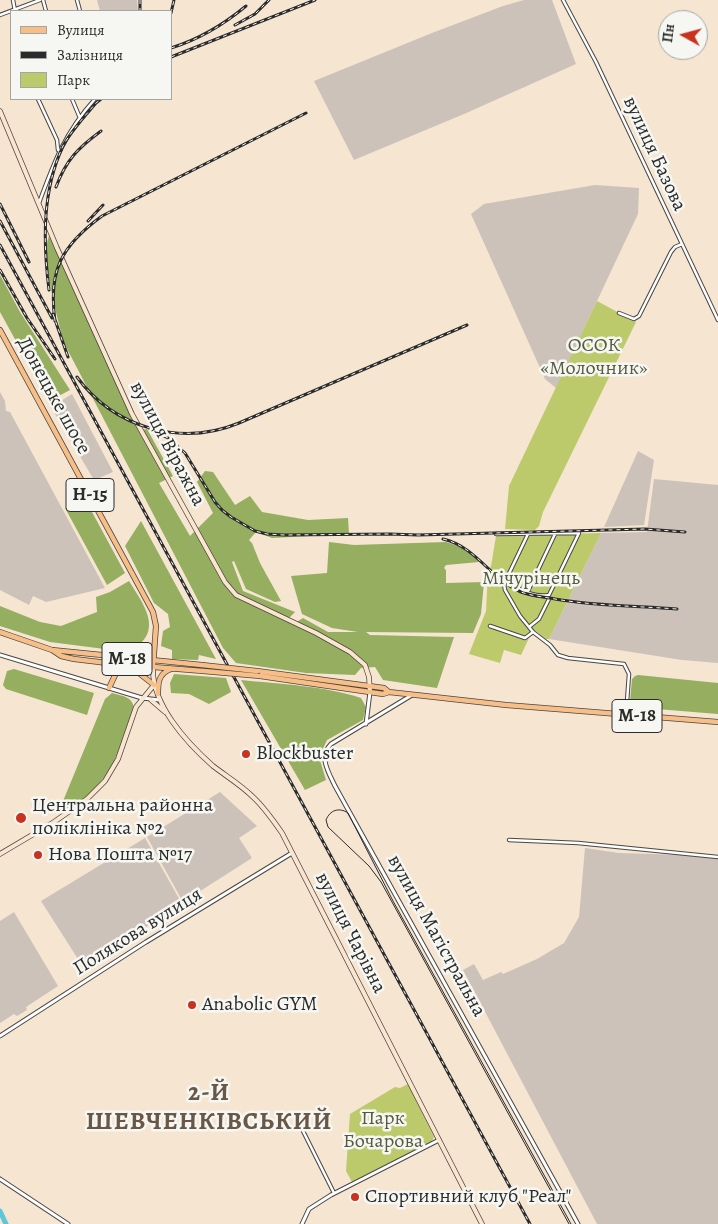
<!DOCTYPE html>
<html>
<head>
<meta charset="utf-8">
<style>
  body { margin:0 }
  #map { position:relative; width:718px; height:1224px; overflow:hidden; background:#f5e5d1; font-family:Alegreya,serif }
  canvas { display:block }
  .legend { position:absolute; left:10px; top:10px; width:162px; height:90px; box-sizing:border-box; background:#f6f6f2; border:1px solid #a5a5a2; margin:0; padding:6px 9px; list-style:none; font-size:15px; color:#2b2b2b }
  .legend li { display:flex; align-items:center; gap:10px; height:25px }
  .legend b { width:25px; border:1px solid #a5a5a2 }
  .north { position:absolute; left:658px; top:10px; width:50px; height:50px; box-sizing:border-box; background:#f6f6f2; border:1px solid #a5a5a2; border-radius:50%; rotate:277deg; font-size:14px; font-weight:700; line-height:20px; text-align:center; color:#2b2b2b }
  .north::after { content:''; display:block; margin:auto; width:18px; height:22px; background:#c8321e; clip-path:polygon(50% 0,100% 100%,50% 72%,0 100%) }
</style>
</head>
<body>
<div id="map">
<canvas width="718" height="1224"></canvas>
<ul class="legend">
<li><b style="height:6px;background:#f7be88"></b>Вулиця</li>
<li><b style="height:6px;background:#2b2b2b"></b>Залізниця</li>
<li><b style="height:14px;background:#bcca6c"></b>Парк</li>
</ul>
<div class="north">Пн</div>
</div>
<script>
const c = document.querySelector('canvas').getContext('2d');
c.lineJoin = 'round';
function paint(path, color) { c.fillStyle = color; c.fill(path, 'evenodd'); }
function stroke(path, color, width, dash) { c.strokeStyle = color; c.lineWidth = width; c.lineCap = dash ? 'butt' : 'round'; c.setLineDash(dash || []); c.stroke(path); }
function label(font, color, halo, rows, align = 'center') {
  c.font = font + ' Alegreya,serif'; c.lineWidth = 5; c.setLineDash([]); c.textBaseline = 'middle'; c.strokeStyle = halo; c.fillStyle = color; for (const [text, x, y, turn = 0] of rows) {
    c.save(); c.translate(x, y); c.rotate((+turn || 0) * Math.PI / 180); c.textAlign = isNaN(turn) ? turn : align; if (halo) c.strokeText(text, 0, 0); c.fillText(text, 0, 0); c.restore();
  }
}
paint(new Path2D(`
  M 97,0 L 137,0 L 138,11 L 100,11 Z
  M 524,0 L 552,0 L 576,64 L 464,114 L 354,160 L 314,81 L 432,33 L 503,6 Z
  M 595,185 L 639,188 L 638,214 L 556,388 L 545,379 L 471,214 L 484,204 Z
  M 0,392 L 5,401 L 6,411 L 10,412 L 105,588 L 46,602 L 33,596 L 29,605 L 0,590 Z
  M 72,394 L 113,472 L 94,480 L 51,407 Z
  M 638,451 L 654,460 L 644,525 L 604,527 Z
  M 654,479 L 718,485 L 718,663 L 682,660 L 549,639 L 601,533 L 647,532 Z
  M 220,792 L 257,826 L 239,838 L 252,858 L 183,902 L 147,837 Z
  M 145,838 L 182,904 L 87,965 L 78,959 L 41,901 Z
  M 585,848 L 619,853 L 718,856 L 718,1224 L 597,1224 L 463,970 L 474,964 L 483,980 L 501,972 L 503,974 L 537,959 L 564,943 L 579,917 Z
  M 14,912 L 58,986 L 26,1007 L 27,1010 L 17,1016 L 14,1014 L 0,1023 L 0,921 Z`), '#ccc2b9');
paint(new Path2D(`
  M 597,301 L 636,322 L 543,512 L 539,526 L 535,530 L 505,529 L 509,486 Z
  M 601,533 L 549,639 L 546,639 L 536,631 L 529,638 L 521,655 L 504,650 L 500,663 L 469,654 L 486,611 L 488,572 L 491,566 L 496,536 Z
  M 408,1084 L 434,1137 L 432,1141 L 352,1182 L 346,1171 L 350,1114 L 395,1087 L 400,1088 Z`), '#bcca6c');
paint(new Path2D(`
  M 49,236 L 57,248 L 141,430 L 147,429 L 173,476 L 159,483 L 190,536 L 213,513 L 197,482 L 205,471 L 213,472 L 235,505 L 250,496 L 262,512 L 308,520 L 348,518 L 349,534 L 272,538 L 256,532 L 249,540 L 252,543 L 260,563 L 281,601 L 275,602 L 246,589 L 234,561 L 232,562 L 243,591 L 295,612 L 288,619 L 295,623 L 303,618 L 328,632 L 358,632 L 332,628 L 302,614 L 291,576 L 327,573 L 329,542 L 354,545 L 446,542 L 461,547 L 473,555 L 479,562 L 446,565 L 444,568 L 446,570 L 446,583 L 484,582 L 481,614 L 473,633 L 366,632 L 370,635 L 454,637 L 437,688 L 383,680 L 375,667 L 361,668 L 355,675 L 306,673 L 236,663 L 223,648 L 64,343 C 58,320 40,256 49,236 Z
  M 0,275 L 20,312 L 70,390 L 49,401 L 0,312 Z
  M 85,499 L 125,573 L 107,585 L 65,508 Z
  M 141,521 L 216,659 L 199,655 L 198,660 L 172,659 L 172,650 L 161,646 L 163,631 L 170,627 L 168,614 L 154,603 L 125,546 Z
  M 129,581 C 139,598 161,624 141,643 C 137,646 132,649 128,652 L 50,642 L 0,626 L 0,606 L 40,622 L 61,626 L 97,612 L 96,597 L 110,592 Z
  M 14,669 L 94,693 L 87,715 L 6,689 L 3,685 L 7,671 Z
  M 174,674 L 226,678 L 231,692 L 209,704 L 189,694 L 171,693 L 170,683 Z
  M 638,675 L 718,683 L 718,714 L 632,707 L 630,702 L 632,679 L 635,676 Z
  M 241,680 C 279,684 325,686 361,698 L 366,707 L 363,720 L 327,740 L 319,757 L 326,780 L 305,790 Z
  M 112,693 C 122,696 132,696 134,708 C 122,741 115,772 87,796 C 80,801 72,806 64,811 L 61,806 L 105,699 Z`), '#95ae60');
stroke(new Path2D(`
  M 0,1211 L 6,1224`), '#5dc6d9', 5);
const minor = new Path2D(`
  M 13,0 L 15,11
  M 43,0 L 46,11
  M 77,0 L 80,11
  M 563,0 L 596,62 L 718,320
  M 0,15 L 40,0
  M 38,99 L 57,140 L 58,150
  M 72,99 L 80,118
  M 39,203 C 54,162 65,132 95,99
  M 619,313 L 634,319 L 639,316 L 671,252 L 675,247 L 682,244
  M 496,534 L 579,533 L 549,595 C 535,598 517,589 506,581
  M 528,534 L 504,584 L 505,590 L 520,616 L 533,632 L 550,645 L 558,655 L 568,658 L 624,664 L 629,674 L 626,715
  M 528,591 L 555,534
  M 490,626 L 525,638 L 533,632
  M 529,627 L 539,619 L 549,599
  M 509,840 L 578,843 L 718,857
  M 300,1125 L 334,1193`);
const tertiary = new Path2D(`
  M 0,655 L 142,698 L 160,700
  M 412,695 L 331,744 C 318,757 329,773 335,786 L 578,1224
  M 366,724 L 370,692
  M 0,1036 L 146,942 L 292,853
  M 0,1179 L 68,1224
  M 302,1224 L 309,1209 L 331,1195 L 439,1140`);
const secondary = new Path2D(`
  M 0,111 L 57,248 L 132,414 L 225,582 L 236,595 L 316,633 L 350,652 L 365,665 L 369,677 L 370,692
  M 153,667 C 151,704 187,743 213,766 C 226,776 241,785 253,797 C 264,807 273,820 282,833 L 482,1224
  M 151,700 L 165,712
  M 0,854 L 54,822 L 87,799 L 105,781 L 118,759 L 136,707 L 154,685`);
const primary = new Path2D(`
  M 0,330 L 153,612 L 156,626 L 153,667`);
const trunk = new Path2D(`
  M 0,632 L 52,650 L 61,656 L 74,659 L 116,664 L 203,671
  M 52,650 L 202,665
  M 104,664 L 111,668 L 114,676
  M 130,666 L 154,685
  M 257,671 L 384,688 L 389,692 L 506,705 L 718,722
  M 260,676 L 383,694 L 389,692
  M 109,688 L 117,671 L 124,665
  M 158,694 C 158,683 158,674 171,669`);
stroke(minor, '#494744', 4.5);
stroke(tertiary, '#494744', 5);
stroke(secondary, '#494744', 5.5);
stroke(primary, '#494744', 6);
stroke(trunk, '#494744', 6);
stroke(minor, '#fff', 2.5);
stroke(tertiary, '#fff', 3);
stroke(secondary, '#fce5cf', 4);
stroke(primary, '#f7be88', 4.5);
stroke(trunk, '#f7be88', 4.5);
stroke(new Path2D(`
  M 569,1224 L 381,882 L 369,866 L 328,827 L 326,820 C 330,810 339,807 348,813 L 393,901 L 571,1224`), '#2b2b2b', 1);
const rail = new Path2D(`
  M 140,0 L 140,11
  M 171,13 L 174,0
  M 235,25 L 255,14 L 269,0
  M 171,48 C 200,39 223,25 246,6
  M 171,57 L 315,0
  M 56,187 C 66,160 78,148 101,131
  M 0,204 L 29,262
  M 0,221 L 52,318
  M 88,221 L 103,205
  M 0,245 L 530,1224
  M 0,270 L 27,318 L 55,359
  M 49,290 C 43,242 42,191 63,146 C 71,131 85,116 96,103 L 101,99
  M 53,314 L 68,357
  M 55,321 C 48,271 61,246 102,216 L 306,113
  M 77,377 C 114,428 181,447 239,423 L 467,325
  M 150,429 L 168,438 L 185,453 L 215,502 L 222,510 L 231,517 L 255,531 L 267,534 L 284,535 L 390,534 L 418,535 L 645,529 L 685,532
  M 443,539 C 477,547 490,579 521,592 C 532,596 544,597 555,599 C 596,606 636,606 677,609`);
stroke(rail, '#2b2b2b', 3);
stroke(rail, '#f6f6f2', 1, [4]);
const trunkBridge = new Path2D(`
  M 202,665 L 257,671
  M 203,671 L 260,676`);
stroke(trunkBridge, '#494744', 6, []);
stroke(trunkBridge, '#f7be88', 4.5);
for (const [x, y, r, color] of [
  [246,754,5,"#c8321e"],
  [21,818,6,"#c8321e"],
  [38,855,5,"#c8321e"],
  [192,1005,5,"#c8321e"],
  [355,1197,5,"#c8321e"]
]) { const dot = new Path2D(); dot.arc(x, y, r, 0, 2 * Math.PI); c.fillStyle = color; c.fill(dot); stroke(dot, '#f6f6f2', 2); }
for (const [x, y, w] of [
  [90,495,48],
  [127,659,50],
  [637,716,50]
]) { const box = new Path2D(); box.roundRect(x - w / 2, y - 16.5, w, 33, 4); c.fillStyle = '#f6f6f2'; c.fill(box); stroke(box, '#2b2b2b', 1); }
label('bold 19px', '#2b2b2b', null, [
  ["Н-15",90,495],
  ["М-18",127,659],
  ["М-18",637,716]
]);
label('20px', '#2b2b2b', '#f6f6f2', [
  ["вулиця Базова",654,154,65],
  ["Донецьке шосе",53,396,61],
  ["вулиця Віражна",167,444,62],
  ["Полякова вулиця",138,932,-32],
  ["вулиця Чарівна",350,933,63],
  ["вулиця Магістральна",436,936,61]
]);
label('20px', '#565b3e', '#f6f6f2', [
  ["ОСОК",594,346],
  ["«Молочник»",594,369],
  ["Мічурінець",531,579],
  ["Парк",383,1119],
  ["Бочарова",383,1142]
]);
label('20px', '#2b2b2b', '#f6f6f2', [
  ["Blockbuster",256,754],
  ["Центральна районна",32,806],
  ["поліклініка №2",32,829],
  ["Нова Пошта №17",48,855],
  ["Anabolic GYM",202,1005],
  ["Спортивний клуб \"Реал\"",365,1197]
], 'left');
c.letterSpacing = '1px';
label('bold 25px', '#695846', '#f6f6f2', [
  ["2-Й",209,1094],
  ["ШЕВЧЕНКІВСЬКИЙ",209,1123]
]);
c.letterSpacing = '0px';
</script>
</body>
</html>
